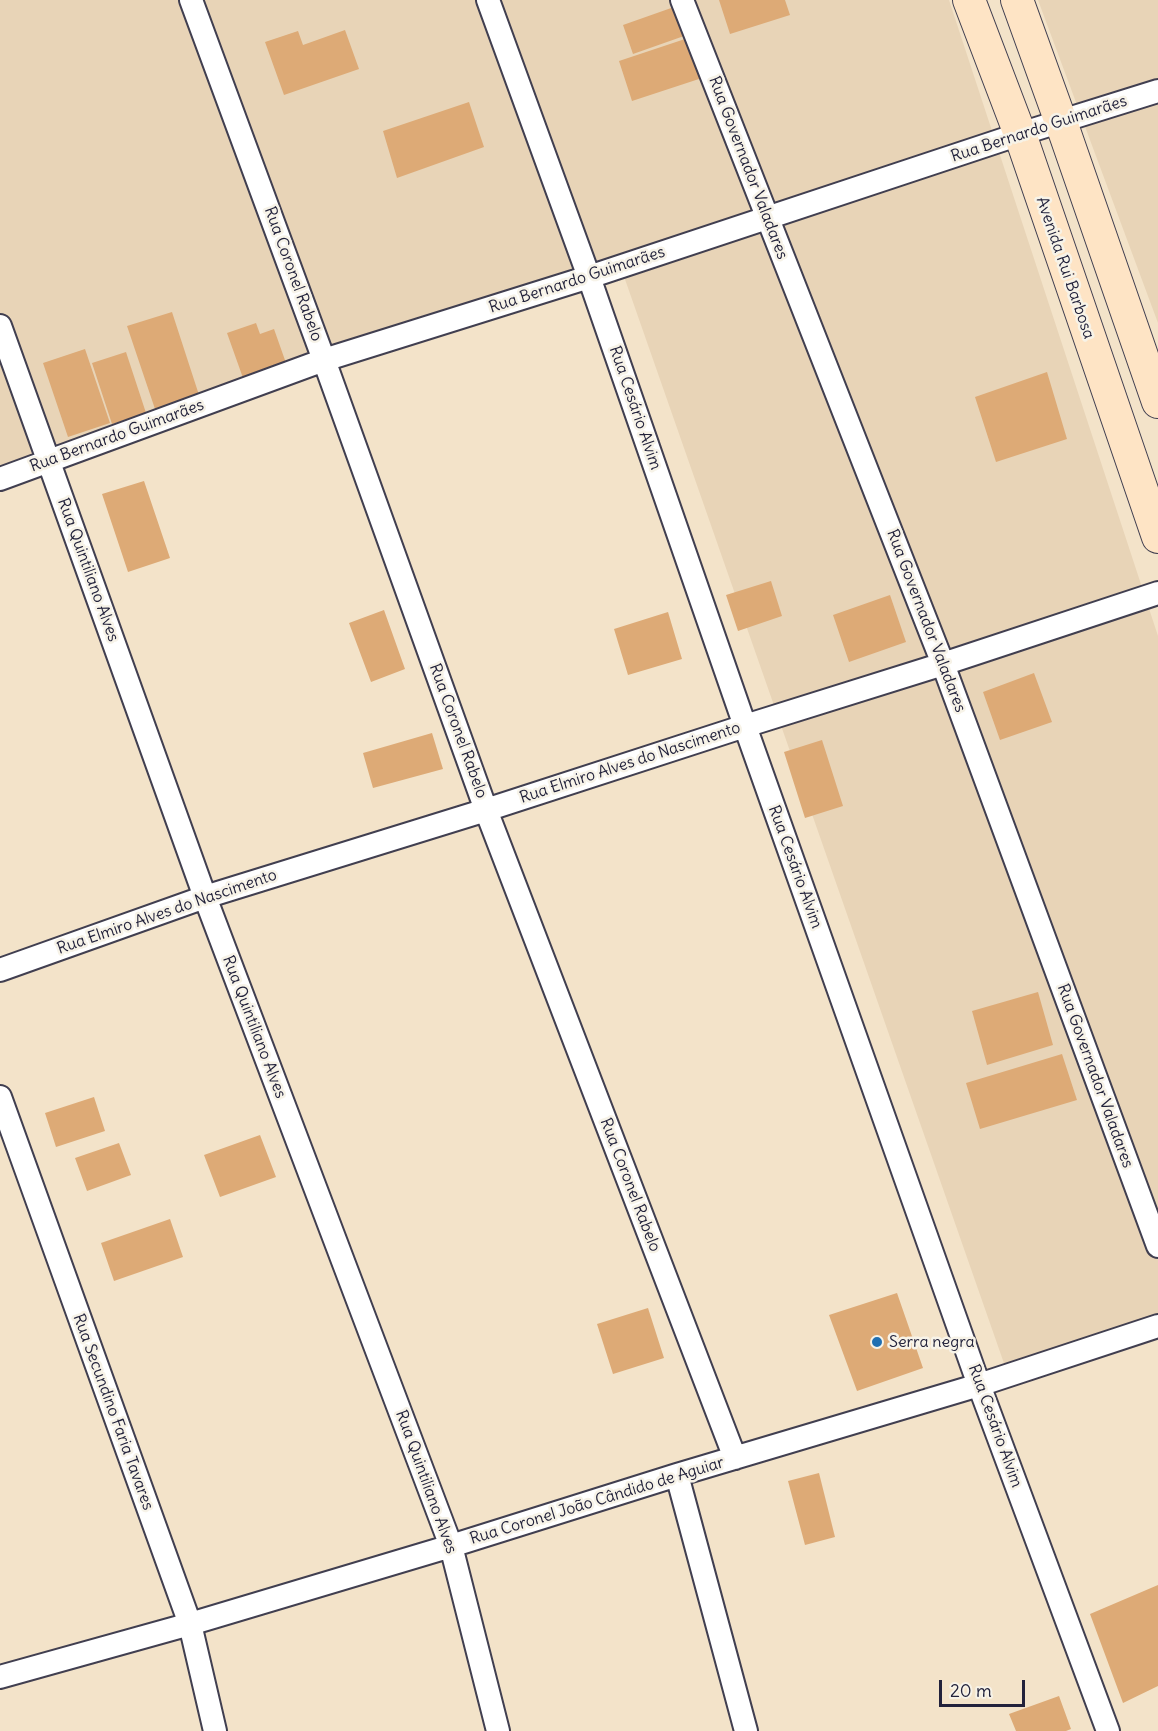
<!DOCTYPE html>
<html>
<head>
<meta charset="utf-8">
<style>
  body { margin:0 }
  #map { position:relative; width:1158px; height:1731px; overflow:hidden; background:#f3e3c9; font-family:Delius,sans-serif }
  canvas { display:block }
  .scale { position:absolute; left:939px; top:1680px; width:86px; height:27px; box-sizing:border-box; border:3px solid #22223b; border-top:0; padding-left:8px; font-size:18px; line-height:21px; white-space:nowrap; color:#22223b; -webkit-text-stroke:4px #f7f3e8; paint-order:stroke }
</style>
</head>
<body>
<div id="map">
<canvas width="1158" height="1731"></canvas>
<div class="scale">20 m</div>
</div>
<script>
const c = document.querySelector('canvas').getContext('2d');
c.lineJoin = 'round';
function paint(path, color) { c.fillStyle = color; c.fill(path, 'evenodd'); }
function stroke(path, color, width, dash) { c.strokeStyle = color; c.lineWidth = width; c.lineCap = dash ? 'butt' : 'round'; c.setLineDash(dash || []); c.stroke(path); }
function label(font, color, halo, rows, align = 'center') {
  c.font = font + ' Delius,sans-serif'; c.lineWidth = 5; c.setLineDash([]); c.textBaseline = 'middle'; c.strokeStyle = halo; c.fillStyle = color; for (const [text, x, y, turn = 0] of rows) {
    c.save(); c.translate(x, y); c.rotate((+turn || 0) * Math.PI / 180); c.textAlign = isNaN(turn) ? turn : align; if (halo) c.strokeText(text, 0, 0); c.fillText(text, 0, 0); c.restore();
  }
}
paint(new Path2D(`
  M 0,0 L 949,0 L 1158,636 L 1158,1314 L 1006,1369 L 620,265 L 0,480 Z
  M 1038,0 L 1158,0 L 1158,323 Z`), '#e8d4b7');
paint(new Path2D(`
  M 719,0 L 785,0 L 790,15 L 730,34 Z
  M 674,7 L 684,36 L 633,54 L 623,25 Z
  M 345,30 L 359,69 L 284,95 L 265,42 L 298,31 L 303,45 Z
  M 688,38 L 702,78 L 632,101 L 619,61 Z
  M 469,102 L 484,147 L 397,178 L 383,131 Z
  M 172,312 L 199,395 L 155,409 L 127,326 Z
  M 256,323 L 260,334 L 274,329 L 286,363 L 243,378 L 227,333 Z
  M 85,349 L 110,423 L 68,437 L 43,363 Z
  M 126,352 L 146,413 L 112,424 L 92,363 Z
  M 1047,372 L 1067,439 L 996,462 L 975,397 Z
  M 144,481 L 170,558 L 128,572 L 102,494 Z
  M 771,581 L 782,616 L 738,631 L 726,595 Z
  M 890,595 L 906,642 L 849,662 L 833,615 Z
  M 384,610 L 405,669 L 371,682 L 349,623 Z
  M 668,612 L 682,659 L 628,675 L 614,629 Z
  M 1034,673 L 1052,722 L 1000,740 L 983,692 Z
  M 432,733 L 443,769 L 373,788 L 363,753 Z
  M 822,740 L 843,806 L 805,818 L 784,752 Z
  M 1038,992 L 1053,1045 L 987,1065 L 972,1011 Z
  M 1062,1054 L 1077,1100 L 980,1129 L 966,1083 Z
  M 94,1097 L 105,1131 L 56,1147 L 45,1113 Z
  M 260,1135 L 276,1177 L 220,1197 L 204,1155 Z
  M 119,1143 L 131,1175 L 87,1191 L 75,1158 Z
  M 170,1219 L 183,1257 L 114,1281 L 101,1243 Z
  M 897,1293 L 923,1368 L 857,1391 L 829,1315 Z
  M 648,1308 L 664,1358 L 613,1374 L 597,1324 Z
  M 819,1473 L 835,1537 L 805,1545 L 788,1481 Z
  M 1158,1585 L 1158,1686 L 1123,1703 L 1090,1614 Z
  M 1059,1696 L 1071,1729 L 1066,1731 L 1016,1731 L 1009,1714 Z`), '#ddaa76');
const street = new Path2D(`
  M 191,0 L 324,360 L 486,810 L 735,1458
  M 488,0 L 589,277 L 745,726 L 979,1385 L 1108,1731
  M 682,0 L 943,664 L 1158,1246
  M 0,326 L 205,897 L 451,1546 L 498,1731
  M 0,479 L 324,360 L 589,277 L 1020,134 L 1158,91
  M 0,970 L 205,897 L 486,810 L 745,726 L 943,664 L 1158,593
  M 0,1097 L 190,1624 L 215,1731
  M 677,1475 L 746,1731
  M 0,1677 L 190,1624 L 451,1546 L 677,1475 L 979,1385 L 1158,1326`);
const secondary = new Path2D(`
  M 969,0 L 1020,134 L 1158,537
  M 1017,0 L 1061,122 L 1158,402`);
stroke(street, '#413f50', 26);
stroke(secondary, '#413f50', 34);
stroke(street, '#fff', 22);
stroke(secondary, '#fee4c5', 32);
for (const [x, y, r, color] of [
  [877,1342,6,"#1f6fb2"]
]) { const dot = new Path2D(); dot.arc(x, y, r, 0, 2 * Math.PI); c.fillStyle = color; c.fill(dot); stroke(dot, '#f7f3e8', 2); }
label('16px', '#22223b', '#f7f3e8', [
  ["Rua Bernardo Guimarães",1039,129,-18],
  ["Rua Governador Valadares",748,168,69],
  ["Avenida Rui Barbosa",1065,268,71],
  ["Rua Coronel Rabelo",293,274,70],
  ["Rua Bernardo Guimarães",577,280,-18],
  ["Rua Cesário Alvim",635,408,71],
  ["Rua Bernardo Guimarães",117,436,-20],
  ["Rua Quintiliano Alves",88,570,70],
  ["Rua Governador Valadares",926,621,69],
  ["Rua Coronel Rabelo",458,731,70],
  ["Rua Elmiro Alves do Nascimento",630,763,-18],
  ["Rua Cesário Alvim",795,867,70],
  ["Rua Elmiro Alves do Nascimento",167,912,-19],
  ["Rua Quintiliano Alves",254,1027,69],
  ["Rua Governador Valadares",1095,1076,70],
  ["Rua Coronel Rabelo",630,1185,69],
  ["Rua Secundino Faria Tavares",113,1412,70],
  ["Rua Cesário Alvim",995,1426,70],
  ["Rua Quintiliano Alves",426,1482,70],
  ["Rua Coronel João Cândido de Aguiar",597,1501,-17]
]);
label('16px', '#22223b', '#f7f3e8', [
  ["Serra negra",889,1342]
], 'left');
</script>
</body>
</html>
